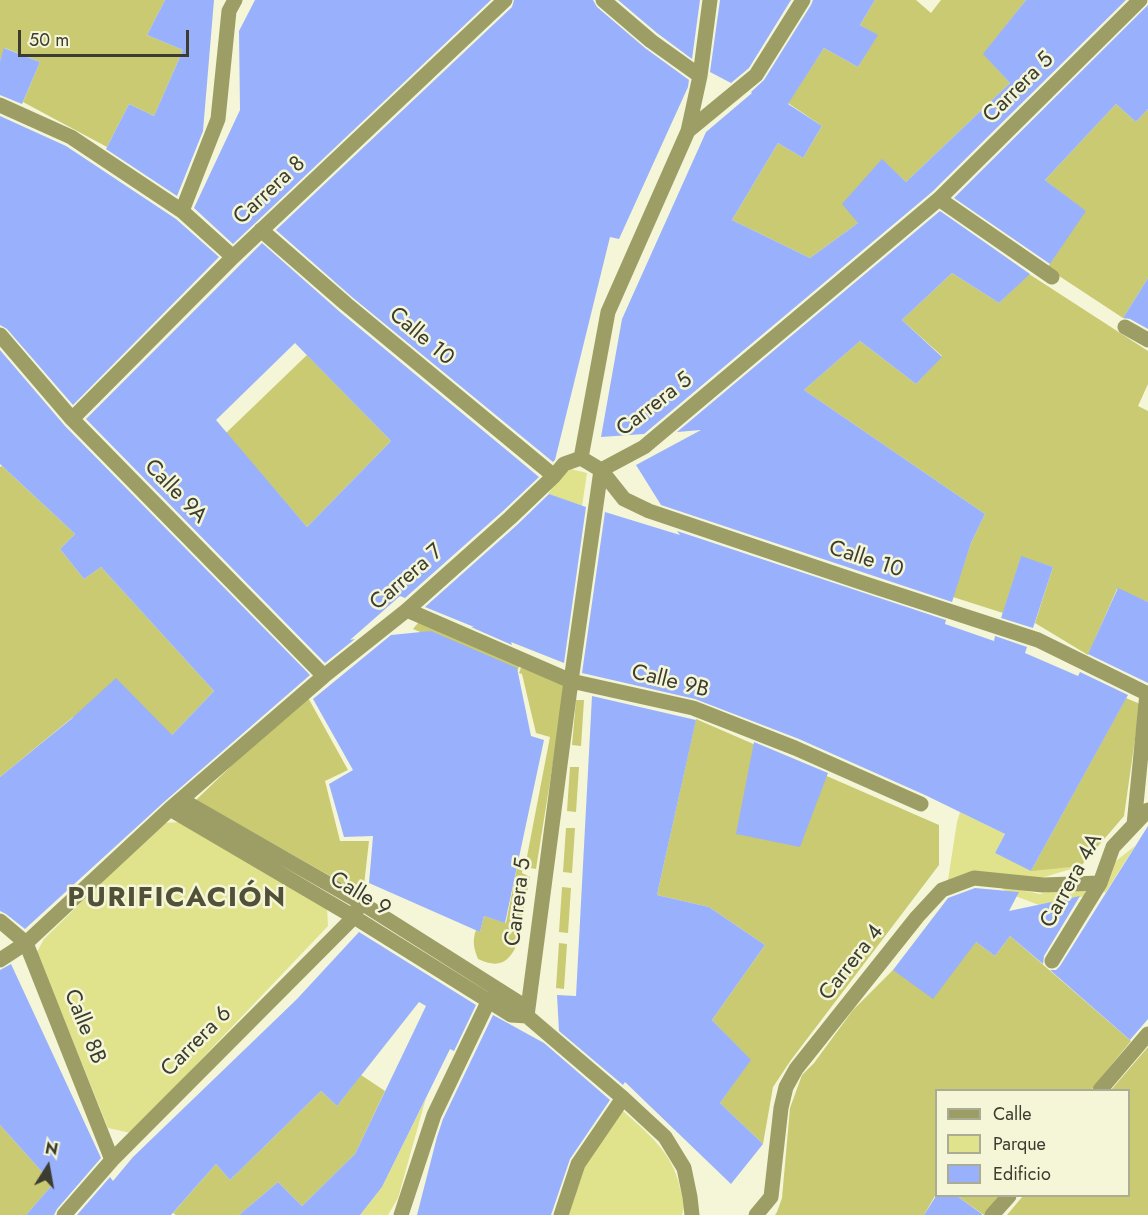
<!DOCTYPE html>
<html>
<head>
<meta charset="utf-8">
<style>
  body { margin:0 }
  #map { position:relative; width:1148px; height:1215px; overflow:hidden; background:#f4f6d7; font-family:Jost,sans-serif }
  canvas { display:block }
  .legend { position:absolute; left:935px; top:1089px; width:195px; height:108px; box-sizing:border-box; background:#f4f6d7; border:2px solid #aaac94; margin:0; padding:8px 10px; list-style:none; font-size:18px; color:#3c3c30 }
  .legend li { display:flex; align-items:center; gap:12px; height:30px }
  .legend b { width:30px; border:2px solid #aaac94 }
  .north { position:absolute; left:18px; top:1137px; width:60px; height:60px; -webkit-text-stroke:4px #f4f6d7; paint-order:stroke; rotate:11deg; font-size:16px; font-weight:700; line-height:24px; text-align:center; color:#3c3c30 }
  .north::after { content:''; display:block; margin:auto; width:21px; height:27px; background:#3c3c30; clip-path:polygon(50% 0,100% 100%,50% 72%,0 100%) }
  .scale { position:absolute; left:18px; top:30px; width:171px; height:27px; box-sizing:border-box; border:3px solid #3c3c30; border-top:0; padding-left:8px; font-size:18px; line-height:21px; white-space:nowrap; color:#3c3c30; -webkit-text-stroke:4px #f4f6d7; paint-order:stroke }
</style>
</head>
<body>
<div id="map">
<canvas width="1148" height="1215"></canvas>
<ul class="legend">
<li><b style="height:8px;background:#9d9e65"></b>Calle</li>
<li><b style="height:16px;background:#e0e28c"></b>Parque</li>
<li><b style="height:16px;background:#99b1fc"></b>Edificio</li>
</ul>
<div class="north">N</div>
<div class="scale">50 m</div>
</div>
<script>
const c = document.querySelector('canvas').getContext('2d');
c.lineJoin = 'round';
function paint(path, color) { c.fillStyle = color; c.fill(path, 'evenodd'); }
function stroke(path, color, width, dash) { c.strokeStyle = color; c.lineWidth = width; c.lineCap = dash ? 'butt' : 'round'; c.setLineDash(dash || []); c.stroke(path); }
function label(font, color, halo, rows, align = 'center') {
  c.font = font + ' Jost,sans-serif'; c.lineWidth = 5; c.setLineDash([]); c.textBaseline = 'middle'; c.strokeStyle = halo; c.fillStyle = color; for (const [text, x, y, turn = 0] of rows) {
    c.save(); c.translate(x, y); c.rotate((+turn || 0) * Math.PI / 180); c.textAlign = isNaN(turn) ? turn : align; if (halo) c.strokeText(text, 0, 0); c.fillText(text, 0, 0); c.restore();
  }
}
paint(new Path2D(`
  M 567,468 L 587,473 L 582,506 L 548,494 Z
  M 960,812 L 1005,834 L 995,853 L 1031,870 L 1081,866 L 1041,878 L 948,880 L 957,822 Z
  M 182,822 L 327,908 L 328,926 L 131,1133 L 108,1128 L 37,952 L 44,939 L 162,823 Z
  M 1135,846 L 1106,892 L 1039,905 L 1010,894 L 997,885 L 1040,894 L 1088,883 Z
  M 426,1098 L 398,1198 L 388,1215 L 360,1215 L 382,1187 Z
  M 622,1110 C 648,1134 672,1151 680,1188 C 683,1199 686,1203 682,1215 L 567,1215 L 583,1166 Z`), '#e0e28c');
paint(new Path2D(`
  M 0,0 L 165,0 L 147,35 L 183,50 L 154,116 L 129,104 L 107,147 L 23,102 L 40,62 L 5,48 L 0,61 Z
  M 875,0 L 916,0 L 931,13 L 941,0 L 1026,0 L 984,54 L 1010,83 L 906,182 L 882,160 L 858,223 L 810,258 L 732,220 L 778,143 L 803,158 L 822,126 L 788,103 L 824,48 L 858,67 L 877,35 L 860,25 Z
  M 1116,104 L 1136,122 L 1148,109 L 1148,278 L 1123,318 L 1047,268 L 1085,211 L 1045,180 Z
  M 952,273 L 999,303 L 1029,274 L 1148,351 L 1148,384 L 1138,406 L 1148,411 L 1148,602 L 1117,589 L 1088,655 L 1035,623 L 1053,567 L 1021,557 L 1003,613 L 953,597 L 971,543 L 985,514 L 804,390 L 860,341 L 916,384 L 942,356 L 902,320 Z
  M 307,355 L 391,441 L 307,527 L 226,433 Z
  M 2,466 L 75,534 L 60,549 L 84,579 L 101,567 L 214,691 L 172,735 L 73,717 L 0,777 L 0,467 Z
  M 423,617 L 521,661 L 517,672 L 413,629 Z
  M 523,662 L 566,682 L 536,869 L 525,867 L 550,737 L 536,733 L 522,674 L 519,673 Z
  M 306,694 L 348,770 L 325,781 L 340,841 L 369,841 L 364,885 L 362,894 L 196,800 Z
  M 1126,698 L 1140,704 L 1124,816 L 1081,866 L 1031,871 Z
  M 576,700 L 584,700 L 581,746 L 572,745 Z
  M 696,719 L 939,825 L 939,865 L 791,1060 L 773,1087 L 763,1144 L 720,1103 L 750,1060 L 712,1020 L 765,945 L 709,907 L 657,895 Z
  M 570,767 L 579,767 L 576,812 L 567,811 Z
  M 566,828 L 575,828 L 572,873 L 563,872 Z
  M 518,862 L 523,863 L 522,873 L 530,877 L 516,946 C 508,964 497,968 478,959 C 474,949 472,941 476,930 L 480,932 L 484,916 L 506,923 Z
  M 562,887 L 571,888 L 568,933 L 559,932 Z
  M 1010,936 L 1131,1041 L 1091,1090 L 936,1090 L 936,1194 L 924,1215 L 775,1215 L 777,1212 L 782,1198 L 790,1108 L 802,1075 L 814,1063 L 853,1010 L 893,970 L 976,942 L 995,956 Z
  M 559,943 L 567,944 L 564,989 L 556,988 Z
  M 1148,1047 L 1148,1215 L 1007,1215 L 1023,1196 L 1128,1196 L 1128,1090 L 1111,1090 Z
  M 361,1075 L 385,1091 L 355,1154 L 302,1206 L 278,1182 L 239,1215 L 176,1215 L 173,1213 L 216,1164 L 230,1180 L 321,1091 L 337,1106 Z
  M 0,1125 L 53,1184 L 26,1215 L 0,1215 Z
  M 957,1196 L 1006,1196 L 991,1215 L 984,1215 Z`), '#c9ca72');
paint(new Path2D(`
  M 165,0 L 214,0 L 203,131 L 177,196 L 106,149 L 129,104 L 154,116 L 183,50 L 147,35 Z
  M 255,0 L 491,0 L 233,244 L 194,208 L 240,110 L 239,31 Z
  M 514,0 L 593,0 L 597,7 L 645,48 L 689,80 L 688,87 L 619,239 L 610,237 L 555,460 L 553,462 L 352,297 L 276,230 L 512,7 Z
  M 618,0 L 700,0 L 692,59 L 657,33 Z
  M 720,0 L 791,0 L 749,68 L 731,83 L 710,72 Z
  M 813,0 L 875,0 L 860,25 L 878,35 L 858,67 L 824,48 L 788,104 L 822,126 L 803,158 L 778,143 L 732,220 L 810,258 L 858,223 L 842,204 L 882,159 L 906,182 L 1010,83 L 983,54 L 1026,0 L 1126,0 L 932,192 L 644,434 L 601,437 L 622,319 L 706,132 L 752,93 L 751,92 L 764,80 L 811,5 Z
  M 1148,5 L 1148,109 L 1136,122 L 1116,104 L 1045,180 L 1086,211 L 1050,264 L 954,198 Z
  M 4,48 L 40,62 L 22,104 L 0,95 L 0,61 Z
  M 0,116 L 66,146 L 176,219 L 219,257 L 73,405 L 7,329 L 0,325 Z
  M 940,211 L 1030,274 L 999,303 L 952,273 L 902,320 L 942,357 L 916,384 L 860,341 L 804,390 L 985,514 L 971,543 L 952,602 L 661,505 L 636,465 L 701,430 L 677,432 Z
  M 262,243 L 340,312 L 539,477 L 503,511 L 405,598 L 400,596 L 350,640 L 355,639 L 325,663 L 86,419 ZM 295,343 L 391,441 L 307,527 L 216,420 Z
  M 1148,278 L 1148,329 L 1130,319 L 1123,318 Z
  M 0,350 L 65,426 L 310,675 L 164,802 L 25,929 L 6,914 L 0,911 L 0,777 L 70,720 L 116,678 L 172,735 L 214,691 L 101,567 L 84,579 L 60,549 L 75,534 L 0,464 Z
  M 549,494 L 586,507 L 564,663 L 511,642 L 512,645 L 471,627 L 474,627 L 425,607 L 517,525 Z
  M 605,512 L 680,535 L 677,531 L 946,620 L 945,624 L 994,641 L 995,636 L 1027,647 L 1025,653 L 1078,676 L 1080,672 L 1128,695 L 1031,871 L 995,853 L 1005,834 L 925,795 L 799,739 L 695,699 L 582,673 Z
  M 1021,556 L 1053,567 L 1033,628 L 1001,618 Z
  M 1118,588 L 1148,602 L 1148,683 L 1088,654 Z
  M 431,631 L 517,668 L 531,736 L 544,740 L 505,923 L 484,916 L 480,932 L 369,883 L 373,836 L 344,837 L 329,784 L 353,770 L 313,699 L 391,635 Z
  M 592,696 L 696,720 L 657,895 L 709,907 L 765,945 L 712,1020 L 751,1060 L 720,1103 L 763,1144 L 731,1184 L 625,1082 L 623,1085 L 559,1031 L 557,995 L 576,996 Z
  M 754,742 L 828,773 L 800,847 L 736,834 Z
  M 1148,826 L 1148,1019 L 1130,1040 L 1050,970 L 1056,970 L 1060,966 Z
  M 975,888 L 1019,892 L 1009,911 L 1080,896 L 1044,956 L 1043,964 L 1010,936 L 995,956 L 976,942 L 933,999 L 893,970 L 948,898 Z
  M 359,932 L 476,1005 L 454,1051 L 450,1049 L 382,1187 L 360,1215 L 239,1215 L 278,1182 L 302,1206 L 355,1154 L 426,1006 L 419,1002 L 337,1106 L 321,1091 L 230,1180 L 216,1164 L 171,1215 L 77,1215 L 110,1177 L 113,1181 L 133,1157 L 297,999 Z
  M 11,964 L 101,1158 L 57,1209 L 54,1215 L 26,1215 L 53,1184 L 0,1125 L 0,970 Z
  M 493,1015 L 544,1043 L 610,1100 L 570,1159 L 551,1215 L 417,1215 L 437,1137 L 443,1119 Z
  M 936,1196 L 957,1196 L 982,1214 L 982,1215 L 924,1215 Z`), '#99b1fc');
stroke(new Path2D(`
  M 603,0 L 651,41 L 700,76
  M 0,105 L 71,137 L 182,211 L 233,257
  M 688,131 L 756,75 L 803,0
  M 939,199 L 1052,277
  M 182,211 L 218,119 L 229,11 L 235,0
  M 261,230 L 346,304 L 554,476
  M 1125,327 L 1148,340
  M 0,335 L 72,419 L 324,676
  M 72,419 L 233,257 L 505,0
  M 581,458 L 601,470 L 624,499 L 649,511 L 866,584 L 1038,640 L 1148,694
  M 407,610 L 571,681 L 693,708 L 795,748 L 921,804
  M 182,800 L 360,902 L 518,1002 L 527,1016 L 623,1098 L 665,1137 L 684,1168 L 690,1197 L 692,1215
  M 170,809 L 354,917 L 511,1015 L 527,1016
  M 1134,825 L 1147,693
  M 0,921 L 26,943 L 112,1160
  M 0,960 L 26,943 L 170,809 L 324,676 L 407,610 L 510,518 L 554,476 L 564,464 L 581,458 L 608,312 L 688,131 L 700,76 L 710,0
  M 1052,961 L 1100,883 L 1113,847 L 1148,810
  M 527,1016 L 571,681 L 601,470 L 644,447 L 939,199 L 1140,0
  M 1100,1090 L 1148,1034
  M 64,1215 L 112,1160 L 354,917 L 360,902
  M 401,1215 L 434,1115 L 489,1000
  M 561,1215 L 578,1164 L 623,1098
  M 756,1215 L 771,1197 L 781,1108 L 786,1087 L 796,1069 L 917,917 L 942,890 L 974,878 L 1043,885 L 1100,883
  M 992,1215 L 1009,1196`), '#9d9e65', 15);
label('22px', '#3c3c30', '#f4f6d7', [
  ["Carrera 5",1019,88,-45],
  ["Carrera 8",270,191,-43],
  ["Calle 10",421,337,40],
  ["Carrera 5",655,405,-38],
  ["Calle 9A",175,492,46],
  ["Calle 10",866,560,18],
  ["Carrera 7",407,578,-41],
  ["Calle 9B",670,682,14],
  ["Carrera 4A",1072,881,-61],
  ["Calle 9",360,895,31],
  ["Carrera 5",519,902,-83],
  ["Carrera 4",852,963,-52],
  ["Calle 8B",84,1027,68],
  ["Carrera 6",197,1042,-45]
]);
c.letterSpacing = '1.5px';
label('bold 28px', '#505137', '#f4f6d7', [
  ["PURIFICACIÓN",177,899]
]);
c.letterSpacing = '0px';
</script>
</body>
</html>
